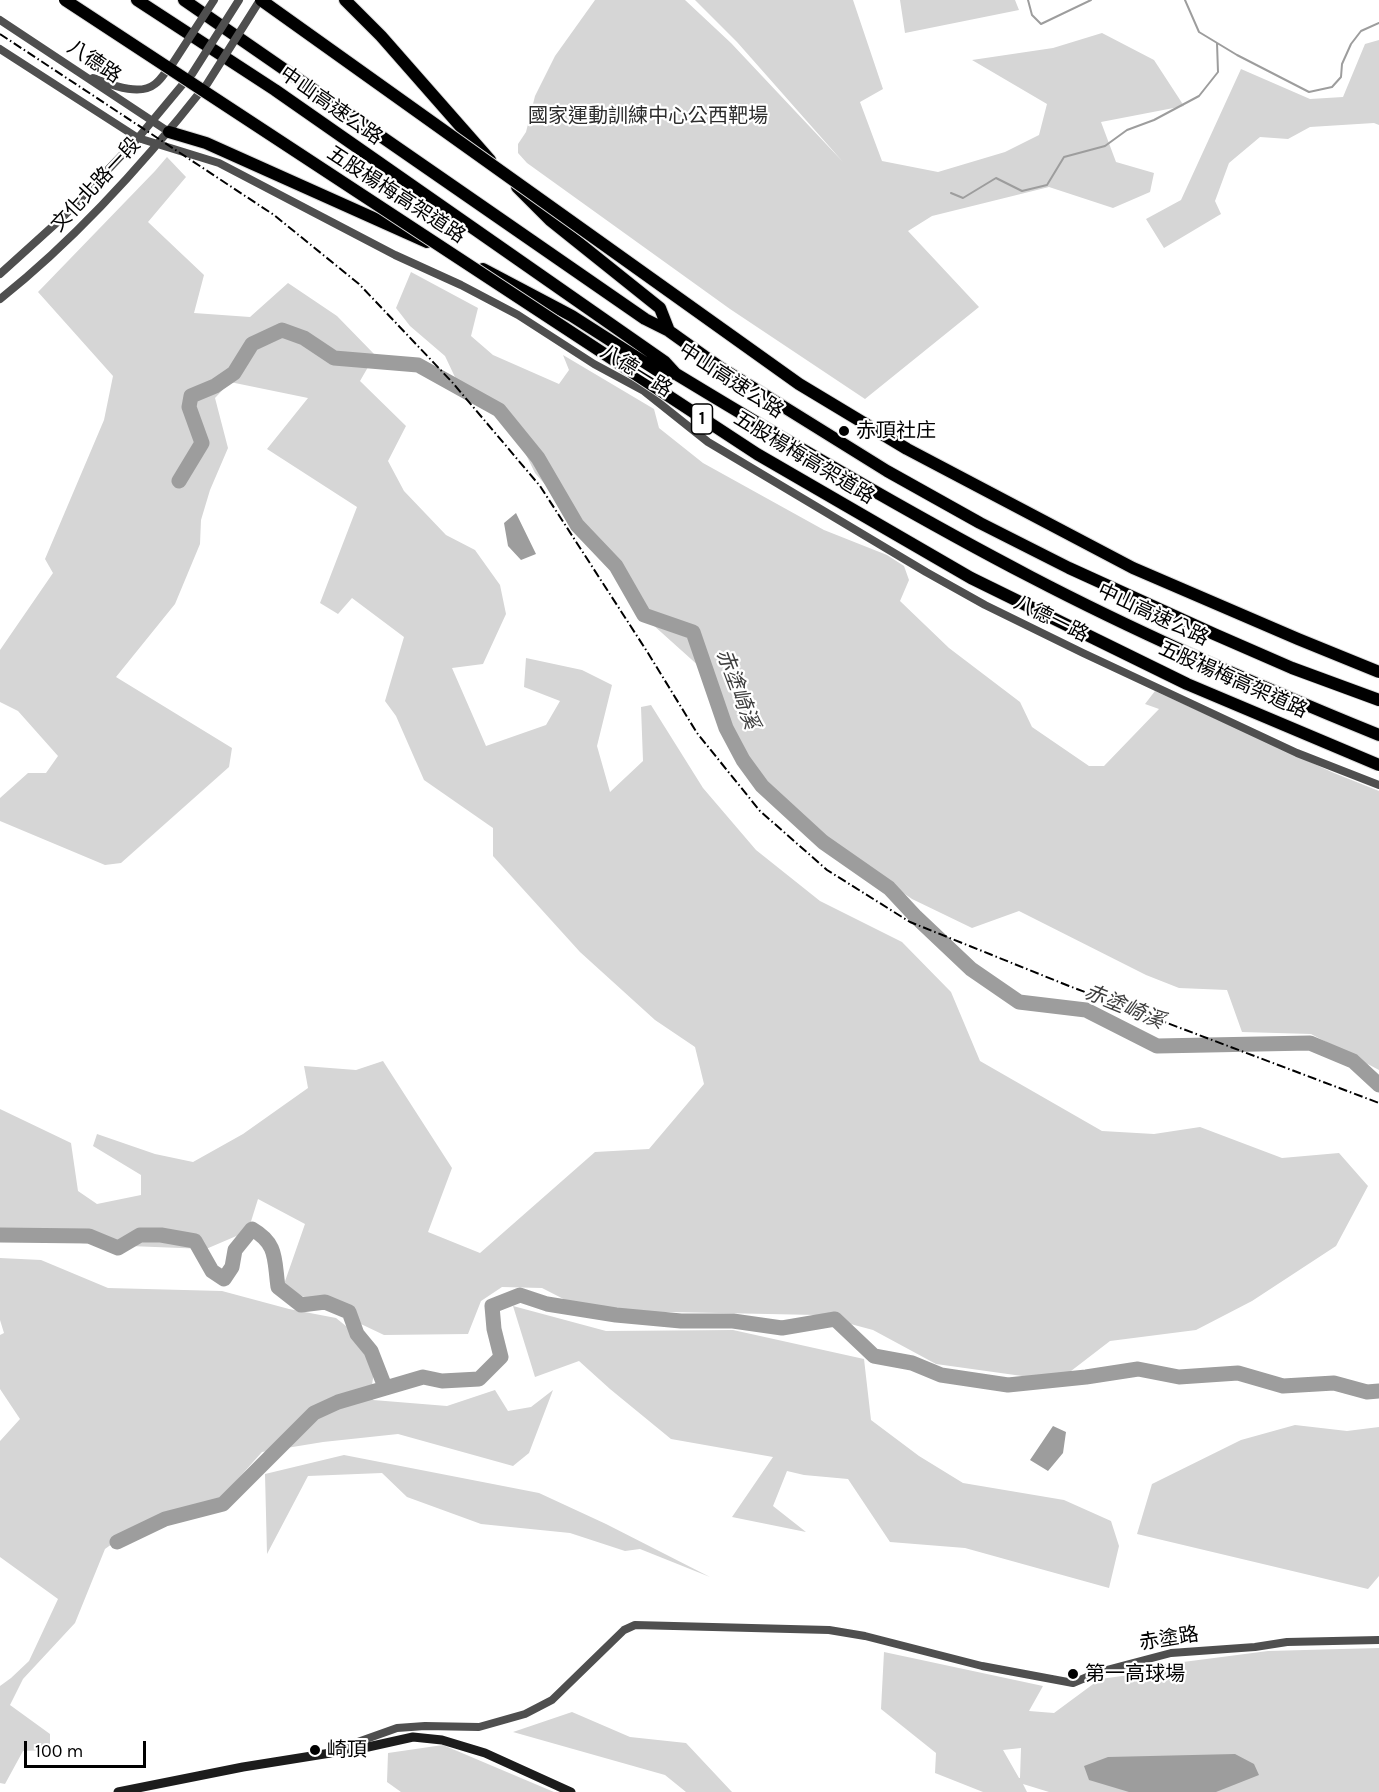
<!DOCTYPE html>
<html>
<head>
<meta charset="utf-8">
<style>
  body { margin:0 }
  #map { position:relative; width:1379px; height:1792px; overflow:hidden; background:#fff; font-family:Karla,sans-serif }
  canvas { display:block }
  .scale { position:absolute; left:24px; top:1741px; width:122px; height:27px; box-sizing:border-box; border:3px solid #000; border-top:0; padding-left:8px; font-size:18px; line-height:21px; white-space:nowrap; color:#000; -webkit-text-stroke:4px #fff; paint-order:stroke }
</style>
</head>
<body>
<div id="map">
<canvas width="1379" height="1792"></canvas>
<div class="scale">100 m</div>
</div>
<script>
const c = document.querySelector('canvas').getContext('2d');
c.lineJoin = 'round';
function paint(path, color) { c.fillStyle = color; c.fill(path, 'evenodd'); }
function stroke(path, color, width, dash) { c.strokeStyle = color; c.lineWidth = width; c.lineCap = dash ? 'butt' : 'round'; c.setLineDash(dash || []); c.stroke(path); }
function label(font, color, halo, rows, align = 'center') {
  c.font = font + ' Karla,"Noto Sans TC",sans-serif'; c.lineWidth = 4.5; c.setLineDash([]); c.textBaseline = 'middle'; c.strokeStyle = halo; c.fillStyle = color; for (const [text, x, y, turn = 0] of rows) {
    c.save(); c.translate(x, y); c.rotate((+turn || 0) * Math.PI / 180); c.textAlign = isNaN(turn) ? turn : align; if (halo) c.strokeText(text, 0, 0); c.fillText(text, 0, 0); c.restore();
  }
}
paint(new Path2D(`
  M 595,0 L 685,0 L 731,43 L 843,162 L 737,42 L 695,0 L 853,0 L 883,89 L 860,102 L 882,161 L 938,172 L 1005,152 L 1039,135 L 1047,104 L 972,60 L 1053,48 L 1102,33 L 1154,60 L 1184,106 L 1101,122 L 1116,162 L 1154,173 L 1150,192 L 1113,208 L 1049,187 L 932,216 L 908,231 L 979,307 L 865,399 L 730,309 L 527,163 L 518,153 L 518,144 L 526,132 L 535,96 L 555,56 Z
  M 900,0 L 1015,0 L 1019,10 L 905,33 Z
  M 1379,40 L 1379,125 L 1374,123 L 1310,127 L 1288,139 L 1260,137 L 1229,163 L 1215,201 L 1221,214 L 1164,248 L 1146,219 L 1181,200 L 1241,69 L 1310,99 L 1343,97 L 1365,44 Z
  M 167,157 L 186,177 L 148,222 L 204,275 L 194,313 L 250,317 L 288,283 L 337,316 L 375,355 L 360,381 L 406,426 L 388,461 L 404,491 L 446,535 L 475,550 L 500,585 L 506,614 L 483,664 L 452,668 L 486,746 L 546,725 L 560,701 L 524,687 L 526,658 L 582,670 L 612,685 L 597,746 L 610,792 L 643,761 L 641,707 L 651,705 L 703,788 L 756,850 L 820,901 L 902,942 L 951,992 L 980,1061 L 1102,1131 L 1154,1134 L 1200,1127 L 1282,1158 L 1339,1153 L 1368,1186 L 1336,1246 L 1252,1301 L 1196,1330 L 1110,1341 L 1058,1381 L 936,1364 L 873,1330 L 817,1315 L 670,1312 L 591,1313 L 542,1288 L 502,1287 L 481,1301 L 468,1334 L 384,1335 L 283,1287 L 305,1224 L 258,1199 L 248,1231 L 206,1249 L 104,1245 L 6,1237 L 0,1233 L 0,1109 L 71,1143 L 78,1191 L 97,1204 L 141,1195 L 141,1175 L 93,1146 L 97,1134 L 155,1154 L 193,1162 L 243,1134 L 308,1088 L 304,1066 L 356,1070 L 383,1061 L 452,1168 L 428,1232 L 480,1253 L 595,1152 L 649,1149 L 704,1084 L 695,1047 L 655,1020 L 580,952 L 493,856 L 493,828 L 424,780 L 396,716 L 385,701 L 404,637 L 352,598 L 338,614 L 320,603 L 357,507 L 267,449 L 308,398 L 230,382 L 215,398 L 228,448 L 210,490 L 201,520 L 200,544 L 175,604 L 116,677 L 232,748 L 229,767 L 121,863 L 105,865 L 0,821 L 0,798 L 28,773 L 46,773 L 58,756 L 18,711 L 0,702 L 0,650 L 53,573 L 45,559 L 104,420 L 113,376 L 38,292 L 155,171 Z
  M 411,272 L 478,308 L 471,336 L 493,355 L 559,384 L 569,370 L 563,355 L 654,409 L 659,428 L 703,463 L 824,530 L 887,555 L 904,566 L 909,580 L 900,601 L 949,648 L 1020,702 L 1032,727 L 1089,766 L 1104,766 L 1159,709 L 1145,704 L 1155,691 L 1334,773 L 1379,791 L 1379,1070 L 1311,1034 L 1242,1032 L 1227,990 L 1179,988 L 1146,975 L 1019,911 L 972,928 L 912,899 L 820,835 L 745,764 L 701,668 L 652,624 L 584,529 L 535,473 L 504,410 L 462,392 L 445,356 L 410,326 L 396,308 Z
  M 0,1258 L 41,1260 L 108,1288 L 222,1291 L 289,1309 L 336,1318 L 377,1351 L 371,1392 L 373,1400 L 447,1406 L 495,1390 L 508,1411 L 531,1407 L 553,1390 L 529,1453 L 513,1466 L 398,1434 L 323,1442 L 262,1452 L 219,1500 L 141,1523 L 105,1549 L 75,1623 L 23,1679 L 10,1705 L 50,1734 L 50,1750 L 23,1751 L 5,1784 L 0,1783 L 0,1686 L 11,1678 L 29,1661 L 58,1599 L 0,1557 L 0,1441 L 20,1419 L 0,1389 L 0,1335 L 4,1333 L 0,1320 Z
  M 513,1306 L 606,1331 L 733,1330 L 864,1359 L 871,1420 L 919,1456 L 963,1483 L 1064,1500 L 1111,1521 L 1119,1546 L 1109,1588 L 965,1548 L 890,1542 L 848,1479 L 804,1475 L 787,1471 L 773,1506 L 806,1532 L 732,1517 L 773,1457 L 671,1439 L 610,1389 L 579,1361 L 535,1377 Z
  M 1295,1425 L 1347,1431 L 1379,1427 L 1379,1576 L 1368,1589 L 1137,1534 L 1152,1484 L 1241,1440 Z
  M 344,1455 L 539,1493 L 606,1524 L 710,1577 L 640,1549 L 625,1551 L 570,1533 L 481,1524 L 407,1497 L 382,1473 L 308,1476 L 267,1554 L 265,1474 Z
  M 1379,1648 L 1379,1792 L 1049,1792 L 1023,1784 L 1027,1792 L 983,1792 L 935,1773 L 936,1753 L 881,1709 L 884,1652 L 1043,1686 L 1029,1711 L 1054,1713 L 1100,1679 L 1137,1674 L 1160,1665 L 1268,1651 ZM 1021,1748 L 1020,1778 L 1019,1778 L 1003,1750 Z
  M 572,1712 L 630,1737 L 686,1743 L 732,1792 L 686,1792 L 665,1775 L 513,1732 Z
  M 443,1745 L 554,1792 L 401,1792 L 387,1782 L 388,1753 Z`), '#d6d6d6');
paint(new Path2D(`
  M 516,513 L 536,554 L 521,560 L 508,546 L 504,523 Z
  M 1053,1426 L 1066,1432 L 1063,1453 L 1048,1471 L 1030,1460 Z
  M 1235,1754 L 1254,1764 L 1259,1775 L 1216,1792 L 1129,1792 L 1089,1780 L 1084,1766 L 1108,1757 Z`), '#9d9d9d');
stroke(new Path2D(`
  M 1028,0 L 1032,15 L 1041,24 L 1091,0
  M 1185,0 L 1199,32 L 1237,55 L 1309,92 L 1332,87 L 1341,77 L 1342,64 L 1351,44 L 1361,31 L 1379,23
  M 951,193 L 963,198 L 996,178 L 1022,191 L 1047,185 L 1064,157 L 1105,146 L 1127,130 L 1154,120 L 1199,96 L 1218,72 L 1217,43`), '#9d9d9d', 2);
stroke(new Path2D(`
  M 179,481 L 202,443 L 189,407 L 191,396 L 215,386 L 234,373 L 252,344 L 282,330 L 304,338 L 334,358 L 418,365 L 499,410 L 538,458 L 577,525 L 616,566 L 644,615 L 693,632 L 726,728 L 743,760 L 762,786 L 823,842 L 889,888 L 916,917 L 971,969 L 1019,1002 L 1086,1010 L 1157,1046 L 1310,1043 L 1353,1061 L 1379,1085
  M 0,1235 L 89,1236 L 118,1248 L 140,1235 L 161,1235 L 195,1241 L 212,1271 L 224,1279 L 232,1267 L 235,1250 L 252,1229 C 278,1244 274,1259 278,1287 L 301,1305 L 325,1302 L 349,1312 L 357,1334 L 371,1351 L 385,1387
  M 117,1542 L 165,1519 L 223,1504 L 314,1413 L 338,1402 L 423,1377 L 442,1381 L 479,1379 L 501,1357 L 494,1329 L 492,1306 L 520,1295 L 547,1304 L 616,1315 L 681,1321 L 733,1321 L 782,1328 L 835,1319 L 874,1356 L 912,1363 L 941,1375 L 1008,1385 L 1086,1377 L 1138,1369 L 1179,1377 L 1238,1373 L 1283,1386 L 1334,1383 L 1367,1392 L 1379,1391`), '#9d9d9d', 15);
const motorway = new Path2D(`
  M 137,0 L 275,90 L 665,362 L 676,374 C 793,445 910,514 1031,577 C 1144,636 1261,687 1379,735
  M 184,0 L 645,319 L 669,331 L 718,366 L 887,471 L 980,523 L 1069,568 L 1214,634 L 1292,668 L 1379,700
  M 345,0 L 381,36 L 490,160
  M 169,132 L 206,143 L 427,242
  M 517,187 L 550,220 L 660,308 L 669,331
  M 483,269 L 572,316 L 658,371 L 676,374`);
stroke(motorway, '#dbdbdb', 14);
stroke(new Path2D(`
  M 0,20 L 169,132
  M 0,49 L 138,138 L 219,163 L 395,255 L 461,285 L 518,315 L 594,364 L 644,391 L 708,442 L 926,572 L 985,605 L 1083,653 L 1297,753 L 1379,785
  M 93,78 C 110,84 139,97 155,84 C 161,80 166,71 171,65
  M 0,274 L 63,217 L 138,138 L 188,78
  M 0,299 C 76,239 145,162 205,86
  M 338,1749 L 397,1728 L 425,1726 L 479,1727 L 525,1714 L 552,1700 L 624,1630 L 635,1625 L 829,1630 L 865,1636 L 982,1666 L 1073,1683 L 1099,1672 L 1171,1653 L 1255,1647 L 1287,1642 L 1379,1640`), '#4f4f4f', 8);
stroke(new Path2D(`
  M 118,1792 L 243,1767 L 368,1747 L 413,1737 L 442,1740 L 485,1753 L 571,1792`), '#1c1c1c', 9);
stroke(motorway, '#000', 12);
stroke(new Path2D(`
  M 0,34 L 274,215 L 359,284 L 452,382 L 540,486 L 648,653 L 697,733 L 760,811 L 827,870 L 910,922 L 1069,986 L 1379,1103`), '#000', 2, [9, 3, 1.5, 3]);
const motorwayBridge = new Path2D(`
  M 65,0 L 757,454 L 971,578 L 1187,684 L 1379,765
  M 261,0 L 799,384 L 907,449 L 1133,568 L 1298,639 L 1379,672`);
stroke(motorwayBridge, '#dbdbdb', 14, []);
stroke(new Path2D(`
  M 173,63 L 214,0
  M 192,74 L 239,0
  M 207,84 L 260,0`), '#4f4f4f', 8);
stroke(motorwayBridge, '#000', 12);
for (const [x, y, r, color] of [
  [844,431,6,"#000"],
  [1073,1674,6,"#000"],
  [315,1750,6,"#000"]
]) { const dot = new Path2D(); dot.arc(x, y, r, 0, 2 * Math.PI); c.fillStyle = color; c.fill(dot); stroke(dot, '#fff', 2); }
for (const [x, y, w] of [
  [702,419,21]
]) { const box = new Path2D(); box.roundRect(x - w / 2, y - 15, w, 30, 4.5); c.fillStyle = '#fff'; c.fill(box); stroke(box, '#000', 1.5); }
label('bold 18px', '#000', null, [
  ["1",702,419]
]);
label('20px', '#000', '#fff', [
  ["八德路",94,62,34],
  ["中山高速公路",331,106,35],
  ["文化北路一段",96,185,-47],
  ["五股楊梅高架道路",396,195,33],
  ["八德一路",636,371,32],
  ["中山高速公路",731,381,33],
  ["五股楊梅高架道路",804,458,31],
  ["中山高速公路",1153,615,25],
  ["八德一路",1051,619,26],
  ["五股楊梅高架道路",1233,680,24],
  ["赤塗路",1169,1639,-9]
]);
label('20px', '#2d2d2d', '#fff', [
  ["國家運動訓練中心公西靶場",648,116]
]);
label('20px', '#000', '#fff', [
  ["赤頂社庄",856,431],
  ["第一高球場",1085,1674],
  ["崎頂",327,1750]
], 'left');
label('italic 21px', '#3e3e3e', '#fff', [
  ["赤塗崎溪",737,689,69],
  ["赤塗崎溪",1124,1007,22]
]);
</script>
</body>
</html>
